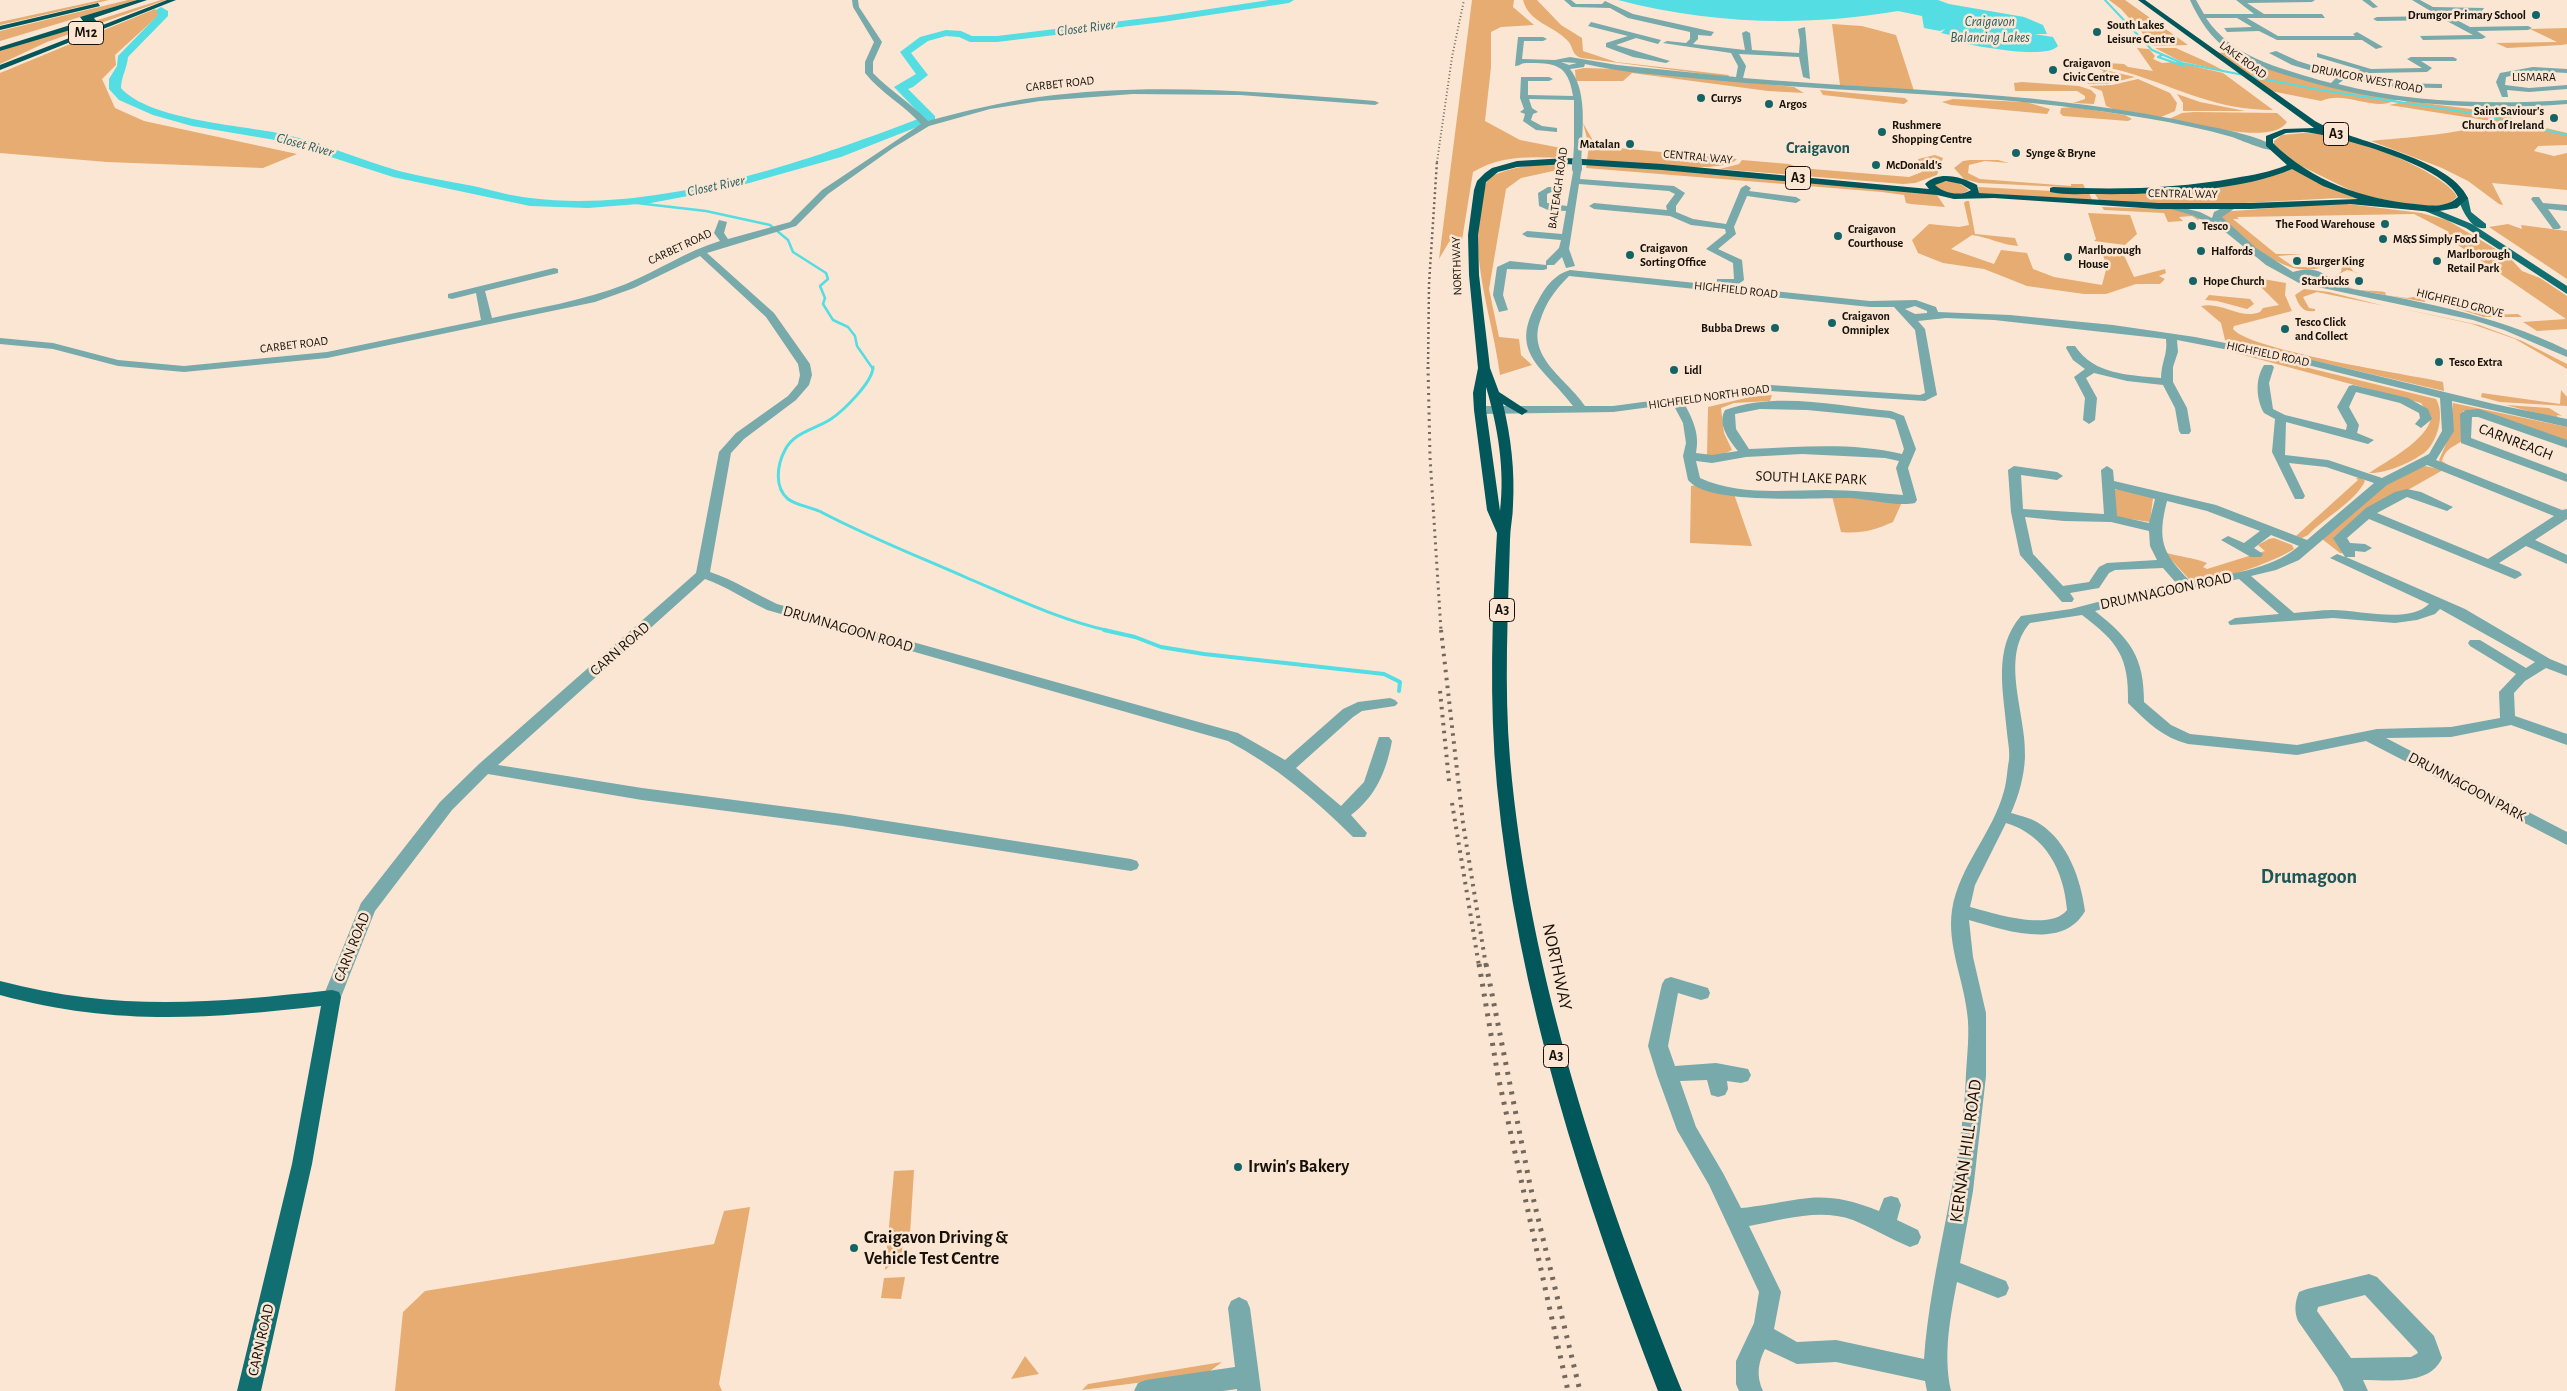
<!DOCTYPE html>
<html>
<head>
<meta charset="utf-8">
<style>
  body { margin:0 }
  canvas { display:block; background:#fae6d3 }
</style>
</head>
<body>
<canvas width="2567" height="1391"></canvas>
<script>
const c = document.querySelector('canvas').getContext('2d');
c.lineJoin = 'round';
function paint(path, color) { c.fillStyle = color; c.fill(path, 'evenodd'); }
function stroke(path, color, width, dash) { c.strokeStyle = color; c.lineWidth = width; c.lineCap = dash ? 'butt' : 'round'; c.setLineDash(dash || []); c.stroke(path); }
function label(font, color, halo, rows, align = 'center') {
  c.font = font + ' "Alegreya Sans",sans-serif'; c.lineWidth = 5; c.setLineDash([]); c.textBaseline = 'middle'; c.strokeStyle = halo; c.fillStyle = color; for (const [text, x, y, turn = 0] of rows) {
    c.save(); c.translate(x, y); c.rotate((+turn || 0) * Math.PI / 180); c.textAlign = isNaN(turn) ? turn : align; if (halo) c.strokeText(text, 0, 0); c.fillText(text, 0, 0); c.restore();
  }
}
paint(new Path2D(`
  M 101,0 L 109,0 L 0,25 L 0,22 Z
  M 128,0 L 137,0 L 0,41 L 0,31 Z
  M 161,0 L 166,0 L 47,42 L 0,64 L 0,51 Z
  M 1472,0 L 1514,0 L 1513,7 L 1534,25 L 1501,27 L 1491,32 L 1491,67 L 1485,121 L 1520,140 L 1566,149 L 1566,158 C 1534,157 1502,154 1473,172 L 1462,240 L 1449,242 L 1439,259 Z
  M 1523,0 L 1537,0 L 1561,25 L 1582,38 L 1583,51 L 1616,62 L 1729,75 L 1728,77 L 1581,58 C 1571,54 1574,48 1568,41 C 1553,25 1529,23 1523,0 Z
  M 2109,0 L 2125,0 L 2188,45 L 2154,46 L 2121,9 Z
  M 155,9 L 160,14 L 115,55 L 116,65 L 102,79 L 115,108 L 144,121 L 297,154 L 263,168 L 107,162 L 0,153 L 0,73 Z
  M 1832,24 L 1862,26 L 1896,35 L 1914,91 L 1840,85 Z
  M 2567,28 L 2567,44 L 2562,45 L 2507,48 L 2496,43 L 2557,42 L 2530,29 Z
  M 2137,48 L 2149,49 L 2155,56 L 2153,59 L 2162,63 L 2176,62 L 2223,73 L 2273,110 C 2216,110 2181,89 2129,73 C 2111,67 2091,65 2073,61 L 2124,64 L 2128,67 L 2153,71 Z
  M 2176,48 C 2193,56 2209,62 2224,71 L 2180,61 L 2155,48 Z
  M 2227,52 C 2280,79 2343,87 2400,99 C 2394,101 2387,104 2381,104 C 2361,104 2340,92 2321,101 L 2271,91 L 2218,53 Z
  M 1584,68 L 1616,69 L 1794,87 L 1804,93 L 1768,91 L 1632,73 L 1623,81 L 1576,81 L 1575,70 Z
  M 2096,68 L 2135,77 L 2107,84 L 2087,84 L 2104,71 Z
  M 2138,79 L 2170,93 L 2177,103 L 2175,111 L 2161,117 L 2113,109 L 2106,106 L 2102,91 L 2089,86 L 2112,85 Z
  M 2022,82 L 2079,86 L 2091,90 L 2096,95 L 2094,104 L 2073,103 L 2085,99 L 2085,96 L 2077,91 L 2015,91 L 2014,83 Z
  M 1820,90 L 1905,98 L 1908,101 L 1904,104 L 1823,95 Z
  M 2177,94 L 2200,102 L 2245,111 L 2183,111 L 2183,103 Z
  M 1953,99 L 2026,102 L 2050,109 L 2047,114 L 1951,105 L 1942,102 Z
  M 2408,101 L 2510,114 L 2512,120 L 2567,133 L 2567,145 L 2538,146 L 2534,151 L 2554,156 L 2567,153 L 2567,190 L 2492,183 L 2503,205 L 2499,204 L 2468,181 L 2442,168 L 2371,141 C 2397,138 2472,134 2491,121 L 2389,105 Z
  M 2073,107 L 2125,115 L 2132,119 L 2128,121 L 2063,116 L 2060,113 L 2061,108 Z
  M 2194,112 L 2277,113 L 2287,122 C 2272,146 2192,123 2169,119 L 2182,113 Z
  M 1583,123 L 1596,146 L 1737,159 C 1723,176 1613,162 1587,160 L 1589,146 Z
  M 2304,133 C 2323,133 2344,137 2361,143 C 2381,149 2450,178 2457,197 L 2448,204 L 2424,207 L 2360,195 L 2291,161 L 2274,144 L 2274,141 L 2282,135 Z
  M 1935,155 L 1943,158 L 1937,175 L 1915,183 L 1903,184 L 1720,169 L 1739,164 L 1742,160 L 1789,164 L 1800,168 L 1909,177 L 1922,172 L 1918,159 Z
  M 1970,160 L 1998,160 L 2009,163 L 1985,161 L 1969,165 L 1968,173 L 1980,179 L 2071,186 L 2071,184 L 2083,184 L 2085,188 L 1979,183 L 1964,179 L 1954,168 L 1963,161 Z
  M 1568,163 L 1567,168 L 1521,178 L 1506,189 L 1489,289 L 1499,337 L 1519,339 L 1521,355 L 1532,365 L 1500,375 C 1492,311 1462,241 1488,178 C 1513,165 1540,164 1568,163 Z
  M 1587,163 L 1930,193 L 1937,195 L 1945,207 L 1911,204 L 1906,203 L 1904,195 L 1882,192 L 1586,168 Z
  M 2292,167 L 2362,199 L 2338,198 L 2207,205 L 2100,202 L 2095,194 C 2131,191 2271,188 2292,167 Z
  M 1948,181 L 1959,183 L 1969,190 C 1958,198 1945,192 1934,187 L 1935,183 Z
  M 1978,187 L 2089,193 L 2093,202 L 1979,193 Z
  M 1966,201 L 1969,201 L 1975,234 L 2015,238 L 2018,246 C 2002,245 1988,237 1972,235 L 1951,249 L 1994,264 L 2001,250 L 2027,253 L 2033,269 L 2054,277 L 2102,285 L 2107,266 L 2101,250 L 2122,251 L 2134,277 L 2165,269 L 2166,273 L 2159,276 L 2165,279 L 2160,284 L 2136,284 L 2106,294 L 2084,294 L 2027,286 L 1984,269 L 1943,263 L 1918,253 L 1912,240 L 1929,224 L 1959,227 L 1969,225 L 1964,203 Z
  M 2340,203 L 2421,213 L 2447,220 L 2509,257 L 2522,271 L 2540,278 L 2567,296 L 2567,329 L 2537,331 L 2523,322 L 2566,319 L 2442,234 L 2449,232 L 2414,214 L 2237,217 L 2239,219 L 2233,219 L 2276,254 L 2303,254 L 2278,256 L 2294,267 L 2319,267 L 2323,265 L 2319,260 L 2323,260 L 2325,263 L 2320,268 C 2311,270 2302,270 2293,268 C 2273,262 2225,233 2220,212 Z
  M 2102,207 L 2173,209 L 2200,218 L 2198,220 L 2192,216 L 2179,217 L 2183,221 L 2168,222 L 2164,213 L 2104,210 Z
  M 2088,213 L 2130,215 L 2137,234 L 2125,245 L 2094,241 L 2096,239 Z
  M 2508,224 L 2522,229 L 2521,225 L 2567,231 L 2567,279 L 2489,227 Z
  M 2342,267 L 2350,267 L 2354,272 L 2360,273 L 2347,270 L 2339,274 L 2341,278 L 2338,279 C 2350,294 2368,289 2385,292 L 2386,295 L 2407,298 L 2420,296 L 2416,290 L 2426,297 L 2425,302 L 2347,288 L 2338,284 L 2334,278 L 2341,272 Z
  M 2257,278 L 2286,283 L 2285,295 L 2292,311 L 2234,326 L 2233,329 C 2251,351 2412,375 2443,382 L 2444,391 L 2225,340 L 2221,323 L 2201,306 C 2222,301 2240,320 2260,312 L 2263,308 L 2279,305 L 2261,287 Z
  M 2304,289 L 2329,292 L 2385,306 L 2317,292 L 2303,297 L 2309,308 L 2315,309 L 2315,311 C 2303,313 2299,306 2295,295 Z
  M 2209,295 L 2250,299 L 2254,304 L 2247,309 L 2217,301 L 2205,300 Z
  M 2439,297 L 2443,297 L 2463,310 L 2488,315 L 2518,314 L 2522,317 L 2484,317 L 2442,304 L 2438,301 Z
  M 2390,306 L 2479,325 L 2522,341 L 2567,364 L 2567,369 L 2515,339 L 2472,324 Z
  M 2243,352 L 2436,399 C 2445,414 2438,442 2424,453 C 2410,463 2385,474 2369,473 C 2387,461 2427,440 2431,418 L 2421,403 L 2236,353 Z
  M 2561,390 L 2567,397 L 2567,406 L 2500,402 L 2481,397 L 2482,393 L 2560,404 Z
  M 1772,395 L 1770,401 L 1734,403 L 1721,408 L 1724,433 L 1732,450 L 1722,455 L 1707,455 L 1708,407 L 1750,397 Z
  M 2453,403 L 2567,427 L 2567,442 L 2479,411 L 2463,411 L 2462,441 C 2452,448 2446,448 2442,461 L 2451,467 L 2441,464 L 2439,460 L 2450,435 Z
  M 2506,405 L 2549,408 L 2562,416 L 2557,415 L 2558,419 Z
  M 2425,466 L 2443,470 L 2406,491 L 2368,509 L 2334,537 L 2347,554 L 2340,553 L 2322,539 C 2352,513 2386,475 2425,466 Z
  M 2361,477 L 2365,481 C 2356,501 2324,518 2308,535 L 2302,538 L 2296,536 L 2358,480 L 2356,478 Z
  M 1697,485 L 1734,494 L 1752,546 L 1690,543 L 1691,486 Z
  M 2117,489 L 2153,498 L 2150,522 L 2116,517 L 2112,491 Z
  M 1832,496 L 1902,502 L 1893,522 C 1875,530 1861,534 1841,532 Z
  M 2274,538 L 2292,545 L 2294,549 C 2273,562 2214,585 2189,579 L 2164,552 C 2179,557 2192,557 2207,563 L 2203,567 L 2207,569 L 2265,551 L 2258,545 L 2269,539 Z
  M 914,1170 L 910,1234 L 904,1237 L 901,1256 L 885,1270 L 894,1171 Z
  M 750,1207 L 719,1384 L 722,1391 L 395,1391 L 403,1312 L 425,1291 L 714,1244 L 724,1211 Z
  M 905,1277 L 901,1299 L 881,1298 L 884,1278 Z
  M 1025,1356 L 1039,1374 L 1011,1379 Z
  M 1222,1362 L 1206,1374 L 1082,1390 L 1088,1384 Z`), '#e6ac72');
paint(new Path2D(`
  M 1618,0 L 1938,0 L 1949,4 L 2024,17 L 2043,25 L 2047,34 L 2034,34 L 2053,37 L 2058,46 C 2046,60 1976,46 1957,42 L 1954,36 L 1941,33 L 1945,29 L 1940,31 L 1924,28 L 1922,16 L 1898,11 C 1805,27 1709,24 1618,0 Z`), '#54dde2');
stroke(new Path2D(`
  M 2105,0 L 2152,50 L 2182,63 L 2320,90 L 2471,113 L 2567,135
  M 2162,55 L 2158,57 L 2184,66`), '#54dde2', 2);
stroke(new Path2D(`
  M 628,202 L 706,211 L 770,225 L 788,240 L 793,252 L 826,273 L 828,279 L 820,286 L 825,298 L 823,304 L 833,320 L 848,327 L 855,336 L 857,346 L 873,369`), '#54dde2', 2.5);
stroke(new Path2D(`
  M 873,367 C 873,382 843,411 831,419 C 816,429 794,432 785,450 C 777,465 774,487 788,499 C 797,506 813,507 823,513 C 869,537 917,556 965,577 C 1012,597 1060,620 1110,631`), '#54dde2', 3);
stroke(new Path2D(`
  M 1104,630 L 1135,637 L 1161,647 L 1204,654 L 1384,674 L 1400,682 L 1399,691`), '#54dde2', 4);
paint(new Path2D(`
  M 1269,0 L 1294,0 L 1289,3 L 1163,22 L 997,42 L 970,42 L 959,37 L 946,36 L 928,41 L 911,53 L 928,75 L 913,87 L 908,89 L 935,116 L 935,120 L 841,157 L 735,187 L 651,203 L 588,208 L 530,206 L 393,177 L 281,141 L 192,126 L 153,115 L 119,100 L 109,89 L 109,79 L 117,66 L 118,56 L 158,15 L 156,10 L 161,7 L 168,11 L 168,16 L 128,57 C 127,69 121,77 121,88 C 149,120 241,125 283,134 C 323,143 360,160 399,171 C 423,177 448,181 473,186 C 491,190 511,196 530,198 C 657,214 806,162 923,117 L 894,87 L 916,74 L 900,52 L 920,37 L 946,30 L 961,31 L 972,36 L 997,36 L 1163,16 Z`), '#54dde2');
paint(new Path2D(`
  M 852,0 L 858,0 L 859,7 L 882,42 L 873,62 L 873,73 C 890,91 911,103 928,121 C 965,111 1001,102 1039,97 C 1150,82 1263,92 1375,101 L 1379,103 L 1375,105 L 1240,95 L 1133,94 L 1040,101 L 990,109 L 929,126 L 893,148 L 828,194 L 796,226 L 707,253 L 774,313 L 810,364 L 812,375 L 809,385 L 796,400 L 744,439 L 731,453 L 710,572 C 734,580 754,593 777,604 L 1238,733 L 1285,760 L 1343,709 L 1358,702 L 1390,698 L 1395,700 L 1398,703 L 1395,706 L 1362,711 L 1353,717 L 1296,768 L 1341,806 L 1364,782 L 1379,737 L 1389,737 L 1392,741 C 1386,772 1376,796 1351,815 L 1367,833 L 1365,837 L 1353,837 C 1315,799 1275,766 1228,741 L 767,610 C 746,600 726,586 705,579 L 498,765 L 642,788 L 842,814 L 1131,859 L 1137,861 L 1139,865 L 1137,869 L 1131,871 L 842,826 L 642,800 L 488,774 L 452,810 L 375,911 L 339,1002 L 332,1004 L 325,1002 L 323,997 L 361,903 L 440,802 L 479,764 L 696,573 L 719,452 L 736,433 L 788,396 L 798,384 L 800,375 L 798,364 L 766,317 L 700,256 L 634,288 L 595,302 L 327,358 L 184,372 L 118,366 L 53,349 L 0,344 L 0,338 L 53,343 L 118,360 L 184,366 L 327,352 L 481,320 L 476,293 L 452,299 L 448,298 L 448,294 L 554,268 L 558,269 L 558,273 L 485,291 L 492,318 C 537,308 583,301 626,284 C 657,271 687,251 720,241 L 714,233 L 719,220 L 727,222 L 724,233 L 728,239 L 790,222 L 822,190 L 921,124 C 904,105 881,93 865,73 L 865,62 L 874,42 L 853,7 Z
  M 1564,0 L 1571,0 L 1576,4 L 1602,4 L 1605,1 L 1633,14 L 1714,32 L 1711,36 L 1698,35 L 1698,39 L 1693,44 L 1745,50 L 1742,33 L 1746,31 L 1750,33 L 1752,50 L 1799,53 L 1800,41 L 1798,29 L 1805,27 L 1810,79 L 1803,77 L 1799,57 L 1739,54 L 1746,66 L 1743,78 C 1897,91 2051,91 2202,125 C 2222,129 2263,136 2277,149 C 2271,154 2241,140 2232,137 C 2176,121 2117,113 2060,106 C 1941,92 1821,91 1701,79 C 1663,75 1623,73 1585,64 L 1584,67 L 1570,69 C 1586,90 1583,121 1582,145 L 1578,148 L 1574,145 L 1574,100 L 1529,99 L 1532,108 L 1538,112 L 1533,114 L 1531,120 L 1542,126 L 1557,128 L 1557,132 L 1536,130 L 1523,121 L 1525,114 L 1520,112 L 1524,109 L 1520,98 L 1521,77 L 1549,77 L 1553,79 L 1549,81 L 1528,81 L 1528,95 L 1573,96 C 1568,63 1554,63 1526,63 C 1520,63 1521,66 1515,66 L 1518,37 L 1543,37 L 1547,39 L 1543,41 L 1524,41 L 1522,59 L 1555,60 L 1570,57 L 1617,65 L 1736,77 L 1738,66 L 1731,53 L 1663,43 L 1667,41 L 1686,43 L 1690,39 L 1690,32 L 1628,18 L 1610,8 L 1572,7 ZM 1561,62 L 1577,63 L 1569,65 Z
  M 2190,0 L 2196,0 L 2204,14 L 2254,14 L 2236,0 L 2315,0 L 2312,2 L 2247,3 L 2264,14 L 2322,14 L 2325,18 L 2247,18 L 2278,36 L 2355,36 L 2353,34 L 2357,32 L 2383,47 L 2376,49 L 2362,40 L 2277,40 L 2259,31 L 2227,32 L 2224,28 L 2252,27 L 2237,18 L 2206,18 C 2232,57 2277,67 2319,80 L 2331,83 L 2336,78 L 2292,65 L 2269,53 L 2276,51 L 2298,61 L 2342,75 L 2361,70 L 2317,57 L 2317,53 L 2371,69 L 2422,68 L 2407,59 L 2411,57 L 2453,57 L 2457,59 L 2456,61 L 2421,61 L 2432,68 L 2427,72 L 2369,73 L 2357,76 L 2392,83 L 2442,84 L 2442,88 L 2439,88 L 2392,87 L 2346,78 L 2338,84 C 2413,103 2490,105 2567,100 L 2567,104 C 2475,111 2384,105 2296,78 C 2273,71 2249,65 2229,51 C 2211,38 2199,20 2190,0 Z
  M 2362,0 L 2370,0 L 2378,7 L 2373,8 Z
  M 2412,0 L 2420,0 L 2433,7 L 2484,8 L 2482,11 L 2440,11 L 2470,27 L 2528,26 L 2532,28 L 2528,30 L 2477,31 L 2486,37 L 2482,39 L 2423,40 L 2420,36 L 2473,35 L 2445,20 L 2377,21 L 2373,19 L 2377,17 L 2439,16 Z
  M 1591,22 L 1661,40 L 1658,44 L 1636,38 L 1616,45 L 1670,61 L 1666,63 L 1633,57 L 1606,47 L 1606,43 L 1628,36 L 1588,26 Z
  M 2533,67 L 2567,69 L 2567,73 L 2533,71 L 2506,77 L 2505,85 L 2529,88 L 2567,85 L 2567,89 L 2529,92 L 2507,90 L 2508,97 L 2502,97 L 2496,82 L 2500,73 Z
  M 1577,169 L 1581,172 L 1580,179 L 1674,186 L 1685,193 L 1676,206 L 1676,212 L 1693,219 L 1726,224 L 1741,188 L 1746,185 L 1751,188 L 1749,191 L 1796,197 L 1801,200 L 1796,203 L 1747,196 L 1734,227 L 1736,234 L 1718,249 L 1742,260 L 1744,280 C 1737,287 1726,285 1717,283 L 1717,279 L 1734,279 L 1733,263 L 1706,249 L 1726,233 L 1725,229 L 1691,225 L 1670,216 L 1594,209 L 1589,206 L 1594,203 L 1667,210 L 1666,206 L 1675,194 L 1669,191 L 1579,184 L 1569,249 L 1575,266 L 1566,268 L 1562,257 L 1554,265 L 1547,265 L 1547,269 L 1543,270 L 1507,269 L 1503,295 L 1508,310 L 1499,312 L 1493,295 L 1497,267 L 1510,261 L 1546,265 L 1546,261 L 1559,248 L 1561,240 L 1527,237 L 1522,234 L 1527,231 L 1562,234 L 1566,211 L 1548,210 L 1539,206 L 1538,193 L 1548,187 L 1554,187 L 1554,191 L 1547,194 L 1547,203 L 1567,206 L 1573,172 Z
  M 2533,197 L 2539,197 L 2543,203 L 2567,205 L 2567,211 L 2548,209 L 2561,227 L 2559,229 L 2553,229 L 2531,199 Z
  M 2171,205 L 2200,212 L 2212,218 L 2214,212 L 2228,205 L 2234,205 L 2234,209 L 2222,217 L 2256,248 L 2293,272 C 2308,267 2324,269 2333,283 L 2331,285 C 2412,300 2492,313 2567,350 L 2567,357 L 2504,330 L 2473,320 L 2299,283 L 2266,265 L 2223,230 L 2194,216 L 2171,209 ZM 2301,276 L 2312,276 L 2321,281 Z
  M 1570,270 L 1870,301 L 1916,300 L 1936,307 L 1938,312 L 2010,315 L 2113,325 L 2195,337 L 2312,360 L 2494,404 L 2567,419 L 2567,427 L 2452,401 L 2454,431 L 2436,460 L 2562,510 L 2567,509 L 2567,519 L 2535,540 L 2567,555 L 2567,564 L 2526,546 L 2499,563 L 2520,572 L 2522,575 L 2515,579 L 2369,519 L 2347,538 L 2350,543 L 2365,544 L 2372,548 L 2365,552 L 2355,551 L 2355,557 L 2346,557 L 2465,609 L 2550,659 L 2567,666 L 2567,676 L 2546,668 L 2525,681 L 2514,693 L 2515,716 L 2567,734 L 2567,745 L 2511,725 L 2451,737 L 2386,738 L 2567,832 L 2567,845 L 2366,741 L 2297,755 L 2188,744 C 2164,738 2148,723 2131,706 L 2128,703 C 2129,657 2118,642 2082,615 L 2030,623 C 1999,658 2027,715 2025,757 C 2024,777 2019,795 2011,813 C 2021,816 2032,818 2040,824 C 2068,842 2081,880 2085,911 C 2063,951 2004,930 1969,920 L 1973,957 L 1986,1013 L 1986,1076 L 1973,1191 L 1960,1263 L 2006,1281 L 2009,1288 L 2006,1295 L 1998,1298 L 1957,1282 C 1950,1318 1943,1355 1951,1391 L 1927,1391 L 1925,1381 L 1836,1362 L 1797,1364 L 1765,1349 C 1758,1363 1756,1376 1763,1391 L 1739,1391 L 1736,1384 L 1736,1361 L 1754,1323 L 1759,1292 L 1709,1185 L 1677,1130 L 1657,1075 L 1648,1046 L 1662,984 L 1665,979 L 1671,977 L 1708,988 L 1710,993 L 1708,998 L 1701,1000 L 1678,993 L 1668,1046 L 1675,1066 L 1716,1063 L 1748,1069 L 1751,1075 L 1748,1081 L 1741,1083 L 1727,1081 L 1728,1089 L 1725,1095 L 1718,1097 L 1711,1095 L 1707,1080 L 1680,1081 L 1696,1127 L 1723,1173 L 1741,1208 C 1800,1202 1818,1186 1879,1211 L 1884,1198 L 1891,1196 L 1898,1198 L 1901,1205 L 1897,1220 L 1918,1230 L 1921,1237 L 1918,1244 L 1910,1247 C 1890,1239 1873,1228 1853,1220 C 1819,1208 1783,1220 1749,1226 L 1781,1292 L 1774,1329 L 1797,1342 L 1836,1340 L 1924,1359 C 1931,1263 1963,1170 1966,1074 C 1967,1054 1970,1032 1967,1012 C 1963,978 1947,945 1952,910 C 1959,866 1993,833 2004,791 C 2007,781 2007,770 2009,760 C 2010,752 2008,742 2007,733 C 2004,694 1992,649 2021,616 L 2071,609 L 2147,589 L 2177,584 L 2163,568 L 2115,570 L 2109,573 L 2099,588 L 2070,593 L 2074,599 L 2072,602 L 2062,602 L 2020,555 L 2011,512 L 2008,470 L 2014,466 L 2057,472 L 2063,476 L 2057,480 L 2021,475 L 2023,509 L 2104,514 L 2101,470 L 2107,466 L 2113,470 L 2114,481 L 2216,505 L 2307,540 L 2374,483 L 2326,467 L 2289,463 L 2305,496 L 2303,499 L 2295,499 L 2272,452 L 2275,419 L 2264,413 C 2256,399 2255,379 2264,365 L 2272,365 L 2274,367 L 2269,383 L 2273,409 L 2285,415 L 2346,430 L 2347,425 L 2337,407 L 2349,386 L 2353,385 L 2408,398 L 2428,409 L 2432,419 L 2421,428 L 2415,424 L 2420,418 L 2419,413 L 2400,403 L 2356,392 L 2349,407 L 2359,425 L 2357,433 L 2374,440 L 2368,444 L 2286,422 L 2285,455 L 2328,460 L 2382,478 L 2429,454 L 2442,431 L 2440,398 L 2312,366 L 2177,340 L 2178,352 L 2173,367 L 2173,382 L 2187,408 L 2191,431 L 2189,434 L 2181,434 L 2179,431 L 2175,408 L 2163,385 L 2127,381 L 2094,373 L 2086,378 L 2097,398 L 2095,420 L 2089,424 L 2083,420 L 2085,398 L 2074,377 L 2085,369 L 2073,360 L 2066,348 L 2067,346 L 2075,346 C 2094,375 2129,375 2161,378 C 2161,362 2168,355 2166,339 L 1994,320 L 1946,318 L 1918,321 L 1925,329 L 1937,395 L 1925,401 L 1770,391 L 1684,403 C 1693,420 1700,434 1696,453 L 1712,455 L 1738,451 C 1729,440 1717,424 1725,410 C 1777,391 1838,406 1891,411 L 1904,416 L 1916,449 L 1908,468 L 1917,500 L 1915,503 C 1899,507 1868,499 1850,498 C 1816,497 1709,506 1688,480 L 1683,456 L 1686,443 L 1683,423 L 1673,404 L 1613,412 L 1480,414 L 1474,410 L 1480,406 L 1573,406 C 1544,367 1507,354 1538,301 C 1545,287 1555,274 1570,270 ZM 1569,276 L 1870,307 L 1894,307 L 1915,330 L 1925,393 L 1920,395 L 1770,385 L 1613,406 L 1585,406 C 1566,378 1527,358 1540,321 C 1546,302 1555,290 1569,276 ZM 1915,306 L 1927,311 L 1927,313 L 1915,314 L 1905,309 ZM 1760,409 L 1807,410 L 1889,418 L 1895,420 L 1904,449 L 1902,454 C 1853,442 1799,447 1749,449 L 1736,429 L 1735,414 ZM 1802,454 L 1885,458 L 1899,461 L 1896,468 L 1903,495 C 1878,493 1852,490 1826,490 C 1784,490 1739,496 1700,478 L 1696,461 L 1712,463 L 1746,457 ZM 2427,465 L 2554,516 L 2488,559 L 2377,513 L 2407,497 L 2447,511 L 2453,507 L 2421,492 L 2407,489 L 2395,492 L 2366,508 L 2333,538 L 2345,557 L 2337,554 L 2330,558 L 2429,604 C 2409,624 2360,610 2333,610 C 2320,610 2307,612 2294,613 L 2251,576 L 2276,570 L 2299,560 L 2387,485 ZM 2115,489 L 2155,499 L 2149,523 L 2117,516 ZM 2167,501 L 2207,511 L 2260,531 L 2244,543 L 2228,536 L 2221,540 L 2251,557 L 2261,557 L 2263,554 L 2254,548 L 2271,535 L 2299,546 C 2271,570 2226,575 2190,581 C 2162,553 2157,540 2167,501 ZM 2025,517 L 2064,521 L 2111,522 L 2149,531 L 2150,546 L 2157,560 L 2107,563 L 2099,567 L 2089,582 L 2063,586 L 2033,554 ZM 2239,579 L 2279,614 L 2235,618 L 2228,622 L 2230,625 L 2333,618 L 2395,623 L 2417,620 L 2435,614 L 2440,609 L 2535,662 L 2526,668 L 2480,640 L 2470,640 L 2468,643 L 2470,646 L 2516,674 L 2499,692 L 2500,718 L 2451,727 L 2377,729 L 2297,745 L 2190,734 L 2171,725 L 2144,702 C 2144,656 2130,639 2095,611 L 2148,597 ZM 2006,823 C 2046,835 2064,871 2067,910 C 2050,932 1993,913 1970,907 L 1975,885 Z
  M 2479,409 L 2567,440 L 2567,448 L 2478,417 L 2472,417 L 2471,438 L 2567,474 L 2567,482 L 2461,443 L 2460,414 L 2466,410 Z
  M 2369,1274 L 2377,1277 L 2434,1336 L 2442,1358 C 2430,1386 2388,1380 2363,1380 L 2368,1391 L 2344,1391 L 2337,1377 L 2298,1321 C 2294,1311 2295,1302 2299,1292 L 2307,1289 ZM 2365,1295 L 2417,1351 L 2418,1353 L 2411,1357 L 2351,1358 L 2317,1311 L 2318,1307 Z
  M 1239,1297 L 1247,1301 L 1250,1308 L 1261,1391 L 1237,1391 L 1237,1389 L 1223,1391 L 1134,1391 L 1138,1383 L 1146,1380 L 1235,1367 L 1228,1308 L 1231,1301 Z`), '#78a9ab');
paint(new Path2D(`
  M 2463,195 L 2468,198 L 2471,212 L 2486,224 L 2486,228 C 2471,231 2462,210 2458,198 Z
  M 2428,206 L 2472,224 L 2567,286 L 2567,294 L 2466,228 L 2425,211 L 2425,207 Z
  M 0,981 C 117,1012 214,1003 332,990 L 339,992 L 341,997 L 312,1164 L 261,1391 L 237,1391 L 292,1164 L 321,1006 C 207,1019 113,1026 0,995 Z`), '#116f72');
paint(new Path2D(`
  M 137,0 L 147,0 L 94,18 L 97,22 L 0,51 L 0,47 L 83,21 L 80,17 Z
  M 167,0 L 176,0 L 0,70 L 0,65 Z
  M 2138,0 L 2145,0 L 2315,121 C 2352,142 2449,157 2468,198 L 2457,208 L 2433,212 L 2350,204 L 2250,209 L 2158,209 L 1994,198 L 1954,199 L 1937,195 L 1662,170 L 1566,164 L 1517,167 L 1498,172 L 1486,182 L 1478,235 L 1479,275 L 1490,368 L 1499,392 L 1528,411 L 1522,415 L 1503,404 C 1511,437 1515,471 1513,505 C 1513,517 1510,528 1510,540 C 1508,613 1504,687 1510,759 C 1529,978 1601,1188 1682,1391 L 1658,1391 C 1583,1196 1517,995 1497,786 C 1489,702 1492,617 1497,533 L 1487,510 L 1474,410 L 1473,393 L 1478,368 L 1469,275 L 1468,235 L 1474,190 L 1477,181 L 1485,173 L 1492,168 L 1517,161 L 1566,158 L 1662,164 L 1929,189 L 1925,184 C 1939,170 1962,177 1977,185 L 1979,193 L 2158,203 L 2250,203 L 2358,199 L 2323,186 L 2292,169 C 2240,192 2149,195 2092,194 C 2078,194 2063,195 2050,192 L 2050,188 L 2053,187 C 2114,190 2175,189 2235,178 C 2253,175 2270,172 2287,165 L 2266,146 L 2266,136 L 2284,129 L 2314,128 ZM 2303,132 C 2337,135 2444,165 2458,197 C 2446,208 2430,206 2415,204 C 2363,199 2311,181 2273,143 L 2273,139 L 2286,133 ZM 1946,181 L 1961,184 L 1971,190 C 1961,197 1943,193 1935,185 ZM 1486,387 C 1498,427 1505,470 1500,511 L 1486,410 Z
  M 98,3 L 100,6 L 0,30 L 0,26 Z`), '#015759');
stroke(new Path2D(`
  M 1437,162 L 1452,57 L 1464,0`), '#74685c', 2, [1, 2.5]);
stroke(new Path2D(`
  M 1428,369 L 1429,284 L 1437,161`), '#74685c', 2.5, [2, 3]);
stroke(new Path2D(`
  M 1428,367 L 1430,457 L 1441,631`), '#74685c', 3, [2, 4.5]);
stroke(new Path2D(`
  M 1441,630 L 1463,823 L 1486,966
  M 1440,691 L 1449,781
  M 1452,803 L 1479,966`), '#74685c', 4, [2.5, 5.5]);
stroke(new Path2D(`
  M 1479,964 L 1498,1076 L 1568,1391
  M 1486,964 L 1530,1185 L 1580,1391`), '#74685c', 5, [3, 7]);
stroke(new Path2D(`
  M 1577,162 L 1578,145`), '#78a9ab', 8);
stroke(new Path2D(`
  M 1577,169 L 1577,161`), '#78a9ab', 10);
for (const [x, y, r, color] of [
  [2536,15,5,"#146466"],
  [2097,32,5,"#146466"],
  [2053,70,5,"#146466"],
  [1701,98,5,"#146466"],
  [1769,104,5,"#146466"],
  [2554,118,5,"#146466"],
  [1882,132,5,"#146466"],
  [1630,144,5,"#146466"],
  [2016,153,5,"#146466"],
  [1876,165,5,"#146466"],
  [2385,224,5,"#146466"],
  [2192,226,5,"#146466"],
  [1838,236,5,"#146466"],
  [2383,239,5,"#146466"],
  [2201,251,5,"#146466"],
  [1630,255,5,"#146466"],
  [2068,257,5,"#146466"],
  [2297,261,5,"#146466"],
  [2437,261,5,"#146466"],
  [2193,281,5,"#146466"],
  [2359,281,5,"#146466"],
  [1832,323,5,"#146466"],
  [1775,328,5,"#146466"],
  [2285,329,5,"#146466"],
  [2439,362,5,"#146466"],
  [1674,370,5,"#146466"],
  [1238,1167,5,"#146466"],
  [854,1248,5,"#146466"]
]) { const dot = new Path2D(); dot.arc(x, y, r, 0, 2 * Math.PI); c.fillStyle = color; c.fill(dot); stroke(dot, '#fae6d3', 2); }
label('bold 12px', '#17110a', '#fae6d3', [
  ["Drumgor Primary School",2526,15,"right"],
  ["South Lakes",2107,25],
  ["Leisure Centre",2107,39],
  ["Craigavon",2063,63],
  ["Civic Centre",2063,77],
  ["Currys",1711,98],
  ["Argos",1779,104],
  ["Saint Saviour's",2544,111,"right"],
  ["Church of Ireland",2544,125,"right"],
  ["Rushmere",1892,125],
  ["Shopping Centre",1892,139],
  ["Matalan",1620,144,"right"],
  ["Synge & Bryne",2026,153],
  ["McDonald's",1886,165],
  ["The Food Warehouse",2375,224,"right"],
  ["Tesco",2202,226],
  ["Craigavon",1848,229],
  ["Courthouse",1848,243],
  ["M&S Simply Food",2393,239],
  ["Craigavon",1640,248],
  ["Sorting Office",1640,262],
  ["Marlborough",2078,250],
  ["House",2078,264],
  ["Halfords",2211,251],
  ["Marlborough",2447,254],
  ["Retail Park",2447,268],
  ["Burger King",2307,261],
  ["Hope Church",2203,281],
  ["Starbucks",2349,281,"right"],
  ["Craigavon",1842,316],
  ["Omniplex",1842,330],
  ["Tesco Click",2295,322],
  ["and Collect",2295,336],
  ["Bubba Drews",1765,328,"right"],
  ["Tesco Extra",2449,362],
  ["Lidl",1684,370]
], 'left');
label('12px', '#17110a', '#fae6d3', [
  ["LAKE ROAD",2243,60,36],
  ["LISMARA",2534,77],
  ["DRUMGOR WEST ROAD",2367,79,11],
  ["CARBET ROAD",1060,84,-6],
  ["CENTRAL WAY",1698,157,5],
  ["BALTEAGH ROAD",1558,188,-82],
  ["CENTRAL WAY",2183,194,1],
  ["CARBET ROAD",680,247,-25],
  ["NORTHWAY",1457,266,-92],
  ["HIGHFIELD ROAD",1736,290,6],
  ["HIGHFIELD GROVE",2460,303,14],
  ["CARBET ROAD",294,345,-7],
  ["HIGHFIELD ROAD",2268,354,12],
  ["HIGHFIELD NORTH ROAD",1709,397,-8]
]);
label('italic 14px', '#286062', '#fae6d3', [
  ["Craigavon",1990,22],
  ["Balancing Lakes",1990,38],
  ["Closet River",1086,28,-7],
  ["Closet River",305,145,15],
  ["Closet River",716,186,-12]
]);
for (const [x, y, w] of [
  [86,33,35],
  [2336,134,25],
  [1798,178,25],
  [1502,610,25],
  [1556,1056,25]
]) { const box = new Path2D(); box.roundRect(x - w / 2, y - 11.5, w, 23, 4); c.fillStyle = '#fae6d3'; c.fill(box); stroke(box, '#17110a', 1); }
label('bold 14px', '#17110a', null, [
  ["M12",86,33],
  ["A3",2336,134],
  ["A3",1798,178],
  ["A3",1502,610],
  ["A3",1556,1056]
]);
label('15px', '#17110a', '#fae6d3', [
  ["CARNREAGH",2516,442,21],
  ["SOUTH LAKE PARK",1811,478,2],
  ["DRUMNAGOON ROAD",2166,591,-12],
  ["DRUMNAGOON ROAD",848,629,16],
  ["CARN ROAD",620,649,-41],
  ["DRUMNAGOON PARK",2467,787,28],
  ["CARN ROAD",352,947,-68],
  ["CARN ROAD",261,1340,-77]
]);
label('bold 16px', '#1b5658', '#fae6d3', [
  ["Craigavon",1818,148]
]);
label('18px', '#17110a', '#fae6d3', [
  ["NORTHWAY",1557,967,78],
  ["KERNAN HILL ROAD",1966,1151,-82]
]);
label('bold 18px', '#17110a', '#fae6d3', [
  ["Irwin's Bakery",1248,1167],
  ["Craigavon Driving &",864,1238],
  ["Vehicle Test Centre",864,1259]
], 'left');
label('bold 20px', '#1b5658', '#fae6d3', [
  ["Drumagoon",2309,877]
]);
</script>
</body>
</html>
